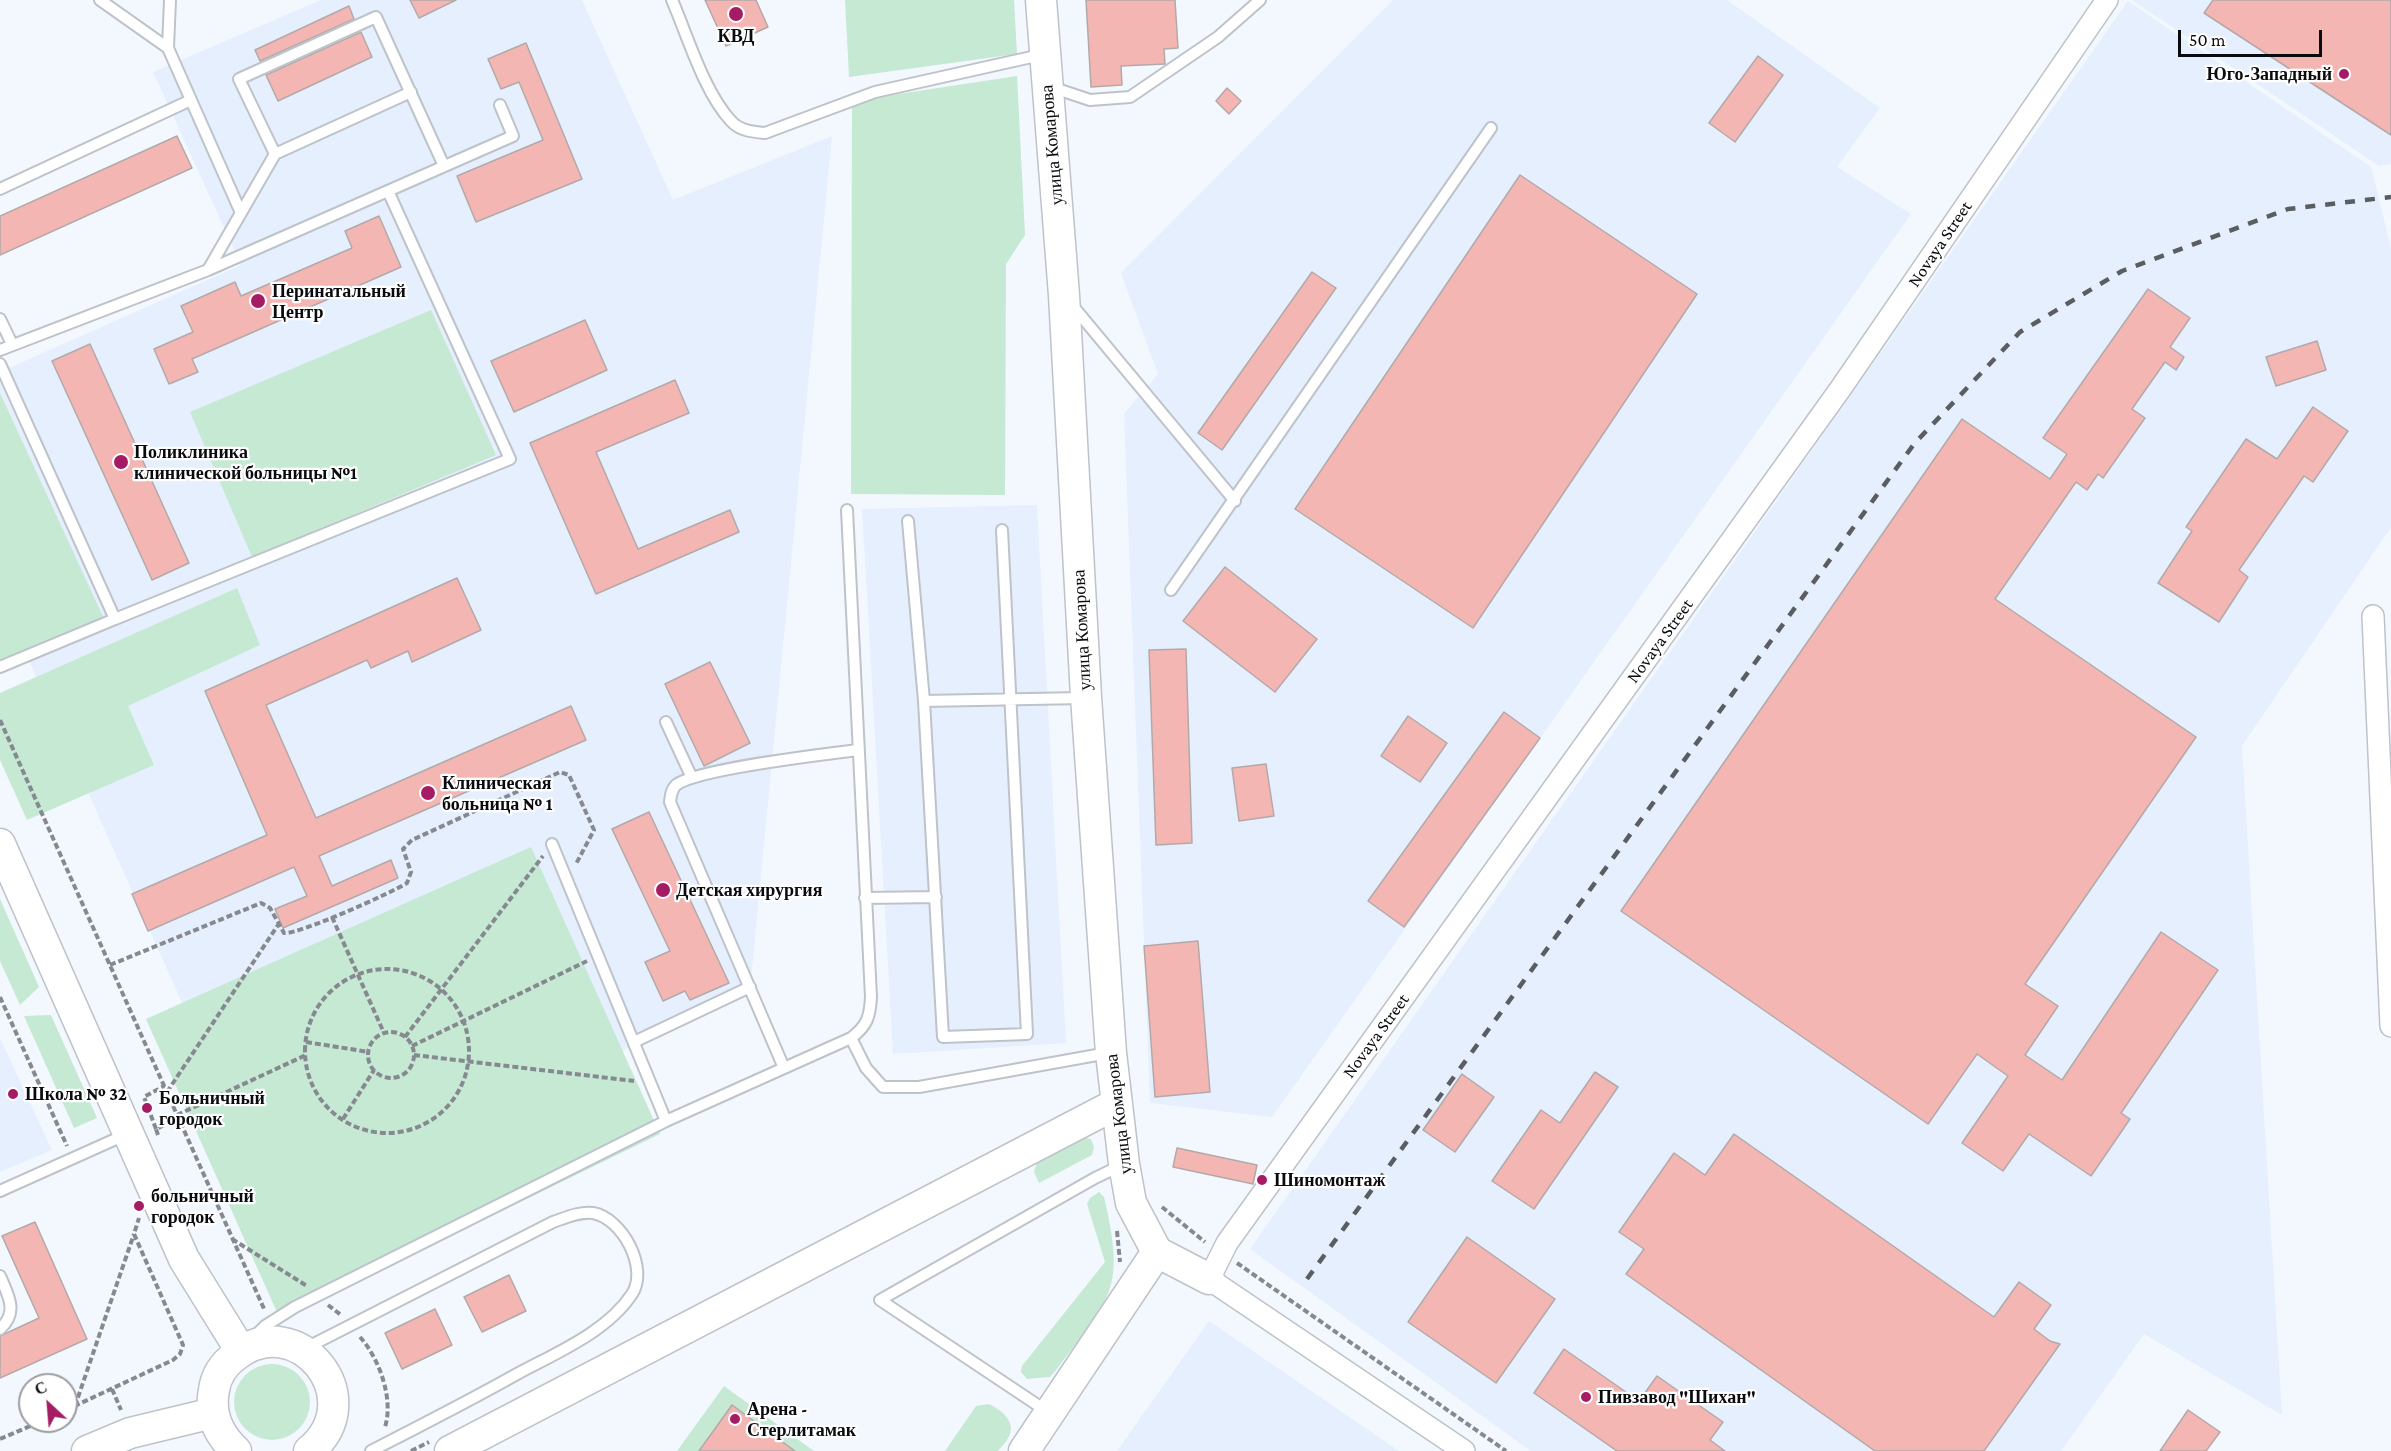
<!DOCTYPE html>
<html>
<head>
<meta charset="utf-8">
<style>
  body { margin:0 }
  #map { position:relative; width:2391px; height:1451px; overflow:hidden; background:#f3f8ff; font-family:"Crimson Pro",serif }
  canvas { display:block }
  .north { position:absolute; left:18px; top:1373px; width:60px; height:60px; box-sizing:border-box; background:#fff; border:2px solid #9d9d9f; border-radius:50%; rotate:334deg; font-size:16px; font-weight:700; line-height:24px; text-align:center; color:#0a0b0e }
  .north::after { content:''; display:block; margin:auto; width:21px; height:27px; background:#a61c64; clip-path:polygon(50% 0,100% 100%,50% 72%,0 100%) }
  .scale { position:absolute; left:2178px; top:30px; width:144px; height:27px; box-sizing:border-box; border:3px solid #0a0b0e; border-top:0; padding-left:8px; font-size:18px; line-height:21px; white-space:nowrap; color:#0a0b0e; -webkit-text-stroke:4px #fff; paint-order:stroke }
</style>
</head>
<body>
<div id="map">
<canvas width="2391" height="1451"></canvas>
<div class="north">С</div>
<div class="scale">50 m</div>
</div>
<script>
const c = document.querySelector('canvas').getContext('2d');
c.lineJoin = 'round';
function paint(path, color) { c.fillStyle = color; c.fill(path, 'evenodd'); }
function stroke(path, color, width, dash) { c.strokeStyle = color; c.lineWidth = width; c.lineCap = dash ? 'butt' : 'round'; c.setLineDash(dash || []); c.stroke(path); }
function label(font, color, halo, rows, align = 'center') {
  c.font = font + ' "Crimson Pro",serif'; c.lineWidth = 4.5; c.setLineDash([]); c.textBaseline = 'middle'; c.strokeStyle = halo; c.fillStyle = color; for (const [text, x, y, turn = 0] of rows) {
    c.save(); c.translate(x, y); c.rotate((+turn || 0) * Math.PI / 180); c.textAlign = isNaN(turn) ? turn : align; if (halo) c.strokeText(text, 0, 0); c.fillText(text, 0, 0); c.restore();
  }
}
paint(new Path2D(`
  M 321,0 L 582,0 L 673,200 L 832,136 L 750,990 L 277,1215 L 0,596 L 0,372 L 241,265 L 153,72 Z
  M 1393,0 L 1727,0 L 1880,108 L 1837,167 L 1911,214 L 1272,1117 L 1150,1103 L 1124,414 L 1158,374 L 1121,273 Z
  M 2132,0 L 2391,0 L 2391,164 L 2379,166 Z
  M 2128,1 L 2371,167 L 2391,248 L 2391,527 L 2242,746 L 2282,1415 L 2144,1334 L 2061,1451 L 1531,1451 L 1250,1249 Z
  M 1037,505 L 1066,1043 L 893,1054 L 862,509 Z
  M 0,1038 L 52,1150 L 0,1172 Z
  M 1209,1321 L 1399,1451 L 1117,1451 Z`), '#e6effd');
paint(new Path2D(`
  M 845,0 L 1014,0 L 1017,54 L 849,77 Z
  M 1017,76 L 1025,235 L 1006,264 L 1005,495 L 851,494 L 852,101 Z
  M 431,310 L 496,455 L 252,557 L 190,412 Z
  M 0,393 L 105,621 L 0,669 Z
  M 237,588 L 260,645 L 128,706 L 154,765 L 27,820 L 0,760 L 0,693 Z
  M 531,847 L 660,1134 L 280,1319 L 146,1019 Z
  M 0,899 L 39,987 L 20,1005 L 0,961 Z
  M 51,1015 L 97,1118 L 74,1128 L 24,1016 Z
  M 1081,1137 L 1091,1139 L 1094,1147 L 1092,1155 L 1039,1183 L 1034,1172 L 1037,1162 Z
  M 1099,1192 L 1104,1197 C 1126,1291 1111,1296 1057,1369 L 1050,1377 L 1027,1379 L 1021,1372 L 1022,1366 L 1105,1262 L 1087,1204 L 1090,1198 Z
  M234 1402a38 38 0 1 1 76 0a38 38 0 1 1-76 0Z
  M 724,1386 L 814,1451 L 677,1451 Z
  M 988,1404 C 999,1408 1015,1420 1010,1434 C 1008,1440 1002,1446 998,1451 L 945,1451 L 976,1406 Z`), '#c5e9d2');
const building = new Path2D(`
  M 410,0 L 456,0 L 419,18 Z
  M 705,0 L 756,0 L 768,27 L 726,46 Z
  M 1086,0 L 1175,0 L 1178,48 L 1164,49 L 1165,64 L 1121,66 L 1122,85 L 1091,87 Z
  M 2213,0 L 2391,0 L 2391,135 L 2204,13 Z
  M 349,6 L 354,19 L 260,61 L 255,50 Z
  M 361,32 L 372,57 L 278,101 L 266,75 Z
  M 526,43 L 582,179 L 476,222 L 457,176 L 543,140 L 519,82 L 501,89 L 488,59 Z
  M 1758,56 L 1783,75 L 1735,142 L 1709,123 Z
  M 1227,88 L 1241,101 L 1229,114 L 1216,101 Z
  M 177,136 L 192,168 L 0,255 L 0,216 Z
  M 1520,175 L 1697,294 L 1473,628 L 1295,509 Z
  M 379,216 L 401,267 L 192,359 L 198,372 L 169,384 L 154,349 L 193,332 L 181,306 L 235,282 L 241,296 L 352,248 L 345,231 Z
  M 1312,272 L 1336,288 L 1222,450 L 1198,433 Z
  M 2148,289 L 2190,318 L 2170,347 L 2184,357 L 2176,370 L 2165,362 L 2132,409 L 2145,418 L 2103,478 L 2098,474 L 2087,490 L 2076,482 L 1995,599 L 2196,737 L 2025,984 L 2058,1006 L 2025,1055 L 2062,1080 L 2161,932 L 2218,970 L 2121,1113 L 2130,1119 L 2091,1176 L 2029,1134 L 2003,1171 L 1962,1143 L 2008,1076 L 1977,1054 L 1928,1124 L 1621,911 L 1962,419 L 2050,479 L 2067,454 L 2043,438 Z
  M 585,320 L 607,370 L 514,412 L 491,361 Z
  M 2317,341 L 2326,370 L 2276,386 L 2266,357 Z
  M 90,344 L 189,563 L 152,580 L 52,361 Z
  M 675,380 L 689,413 L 596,452 L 638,549 L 730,510 L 739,532 L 596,594 L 530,443 Z
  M 2313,407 L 2348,431 L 2313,482 L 2304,476 L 2239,570 L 2248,577 L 2219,622 L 2158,583 L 2192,531 L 2186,527 L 2246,439 L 2277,459 Z
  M 1225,567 L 1317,639 L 1275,692 L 1183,621 Z
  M 457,578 L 481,630 L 412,662 L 408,651 L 371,668 L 367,660 L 266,705 L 316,818 L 571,706 L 586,740 L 319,856 L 332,886 L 391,860 L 398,878 L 283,928 L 275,909 L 307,896 L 294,867 L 148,931 L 132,894 L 267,835 L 205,691 Z
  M 1186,649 L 1192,843 L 1156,845 L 1149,650 Z
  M 710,662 L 750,743 L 704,766 L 665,684 Z
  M 1504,712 L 1540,738 L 1404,927 L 1368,901 Z
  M 1408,716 L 1447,743 L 1420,782 L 1381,756 Z
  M 1266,764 L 1274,816 L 1239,821 L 1232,768 Z
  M 649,812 L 729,983 L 690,1000 L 685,991 L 663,1001 L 645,962 L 670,951 L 612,829 Z
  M 1198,941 L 1210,1092 L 1155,1097 L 1144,946 Z
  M 1595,1072 L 1618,1087 L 1534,1209 L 1492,1181 L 1541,1110 L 1560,1123 Z
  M 1462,1074 L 1494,1097 L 1455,1152 L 1423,1130 Z
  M 1734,1134 L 1994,1317 L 2019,1282 L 2051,1305 L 2034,1329 L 2050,1341 L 2060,1344 L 1984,1451 L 1875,1451 L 1626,1274 L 1644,1249 L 1619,1232 L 1674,1153 L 1705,1175 Z
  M 1177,1148 L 1257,1165 L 1253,1184 L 1173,1167 Z
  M 35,1222 L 87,1339 L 0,1378 L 0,1336 L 39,1318 L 2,1236 Z
  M 1467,1237 L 1555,1299 L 1496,1383 L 1408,1322 Z
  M 509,1275 L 526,1311 L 482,1332 L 464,1297 Z
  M 435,1309 L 452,1345 L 402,1369 L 385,1333 Z
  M 1564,1349 L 1639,1401 L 1657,1376 L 1723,1422 L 1710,1440 L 1725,1451 L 1617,1451 L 1534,1393 Z
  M 732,1405 L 795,1451 L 699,1451 Z
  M 2188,1410 L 2220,1432 L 2206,1451 L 2160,1451 Z`);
paint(building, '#f4b6b3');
stroke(building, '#b3a9a9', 1.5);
const lane = new Path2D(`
  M 100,0 L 168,48
  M 170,0 L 168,48 L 241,213
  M 672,0 C 688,37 704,92 731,121 C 740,131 753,132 765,133 L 875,92 L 1045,54
  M 1051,87 L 1090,100 L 1130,97 L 1218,37 L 1260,0
  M 275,154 L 239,79 L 376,17 L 444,166
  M 0,189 L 191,100
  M 208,270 L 275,154 L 411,92
  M 1072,305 L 1235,501
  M 0,319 L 12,344
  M 0,350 L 208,270 L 513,136 L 500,105
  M 0,364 L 115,619 L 0,667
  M 908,521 L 924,701 L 1083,698
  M 1171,590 L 1491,128
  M 115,619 L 510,459 L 388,191
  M 924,701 L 943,1037 L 1027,1034 L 1002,530
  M 666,722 L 692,778
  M 552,844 L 666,1121
  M 865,898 L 936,897
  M 851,1038 L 866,1068 L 883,1087 L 919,1087 L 1108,1053
  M 634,1042 L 750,987
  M 784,1068 L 670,802 C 671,795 671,790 676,785 C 696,769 826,754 858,750
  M 0,1191 L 127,1134
  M 0,1276 C 8,1295 19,1312 0,1329
  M 254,1337 L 265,1326 L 295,1307 L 666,1121 L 851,1038 C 867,1026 870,1017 871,997 L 847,510
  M 304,1349 L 553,1222 C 565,1218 580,1211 593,1213 C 622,1218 649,1268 632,1294 C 607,1332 556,1353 517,1374 C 469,1401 420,1426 371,1451
  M 1048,1412 L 880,1300 L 1095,1178 L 1122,1165`);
const street = new Path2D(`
  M 2373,616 L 2391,1026
  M 1464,1451 L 1209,1279 L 1227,1243 L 1841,388 L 2107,0`);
const secondary = new Path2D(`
  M 1041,0 L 1064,295 L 1086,697 L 1111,1053 L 1124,1164 L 1131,1203 L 1157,1252
  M 0,844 L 184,1259 L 241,1351
  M 1157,1252 L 1209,1279
  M 87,1451 L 130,1433 L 213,1413
  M 236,1451 C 218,1434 209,1414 214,1390 C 216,1376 224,1364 235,1356 C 297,1306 373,1399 309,1451
  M 450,1451 L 1116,1104
  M 1024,1451 L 1157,1252`);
stroke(lane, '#bec3ca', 14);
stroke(street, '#bec3ca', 24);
stroke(secondary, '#bec3ca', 33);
stroke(new Path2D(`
  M 0,720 L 265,1311
  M 332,917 L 384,1033
  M 110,965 L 261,903 L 270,908 L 284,933 C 298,935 391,893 407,883 L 411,872 L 403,849 L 412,840 L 560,772 L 569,775 L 594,830 L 576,864
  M305 1051a82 82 0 1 1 164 0a82 82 0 1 1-164 0Z
  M 0,997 L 67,1146
  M368 1055a23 23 0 1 1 46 0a23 23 0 1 1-46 0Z
  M 405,1037 L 543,856
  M 306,1042 L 369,1052
  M 412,1046 L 587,961
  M 414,1055 L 634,1081
  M 167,1092 L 278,925
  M 177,1115 L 306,1055
  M 343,1119 L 374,1070
  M 156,1129 L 144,1097 L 164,1086
  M 158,1135 L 156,1129 L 179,1118
  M 1162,1207 L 1205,1242
  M 1117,1231 L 1120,1262
  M 232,1239 L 307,1286
  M 1237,1263 L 1506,1451
  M 328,1305 L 341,1315
  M 360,1337 C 379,1358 394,1399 385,1427
  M 112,1389 L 121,1410
  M 75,1406 L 134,1234
  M 66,1410 L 173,1360 L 180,1354 L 183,1345 L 134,1234 L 139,1218
  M 0,1439 L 42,1421
  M 411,1451 L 429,1442`), '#86898f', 4, [6, 3]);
stroke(lane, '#fff', 10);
stroke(street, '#fff', 21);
stroke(secondary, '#fff', 30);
stroke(new Path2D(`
  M 1307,1279 L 1914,444 L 2020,332 L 2122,271 L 2288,209 L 2391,197`), '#5a5d61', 4.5, [10, 10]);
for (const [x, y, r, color] of [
  [736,14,8,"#a61c64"],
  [2344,74,6,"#a61c64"],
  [258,301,8,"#a61c64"],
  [121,462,8,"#a61c64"],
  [428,793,8,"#a61c64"],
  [663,890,8,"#a61c64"],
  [13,1094,6,"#a61c64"],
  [147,1108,6,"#a61c64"],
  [1262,1180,6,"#a61c64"],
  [139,1206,6,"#a61c64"],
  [1586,1397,6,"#a61c64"],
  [735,1419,6,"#a61c64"]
]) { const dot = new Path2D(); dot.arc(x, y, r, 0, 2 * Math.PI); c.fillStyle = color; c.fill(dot); stroke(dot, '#fff', 2); }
label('bold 18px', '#0a0b0e', '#fff', [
  ["КВД",736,36,"center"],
  ["Юго-Западный",2332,74,"right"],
  ["Перинатальный",272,291],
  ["Центр",272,312],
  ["Поликлиника",134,452],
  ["клинической больницы №1",134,473],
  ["Клиническая",442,783],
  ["больница № 1",442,804],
  ["Детская хирургия",676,890],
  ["Школа № 32",25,1094],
  ["Больничный",159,1098],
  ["городок",159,1119],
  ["Шиномонтаж",1274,1180],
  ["больничный",151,1196],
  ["городок",151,1217],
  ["Пивзавод \"Шихан\"",1598,1397],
  ["Арена -",747,1409],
  ["Стерлитамак",747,1430]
], 'left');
label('18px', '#0a0b0e', '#fff', [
  ["улица Комарова",1052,145,-95],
  ["Novaya Street",1940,244,-56],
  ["улица Комарова",1082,630,-93],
  ["Novaya Street",1660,641,-54],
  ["Novaya Street",1376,1036,-54],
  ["улица Комарова",1119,1114,-97]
]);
</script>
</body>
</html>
